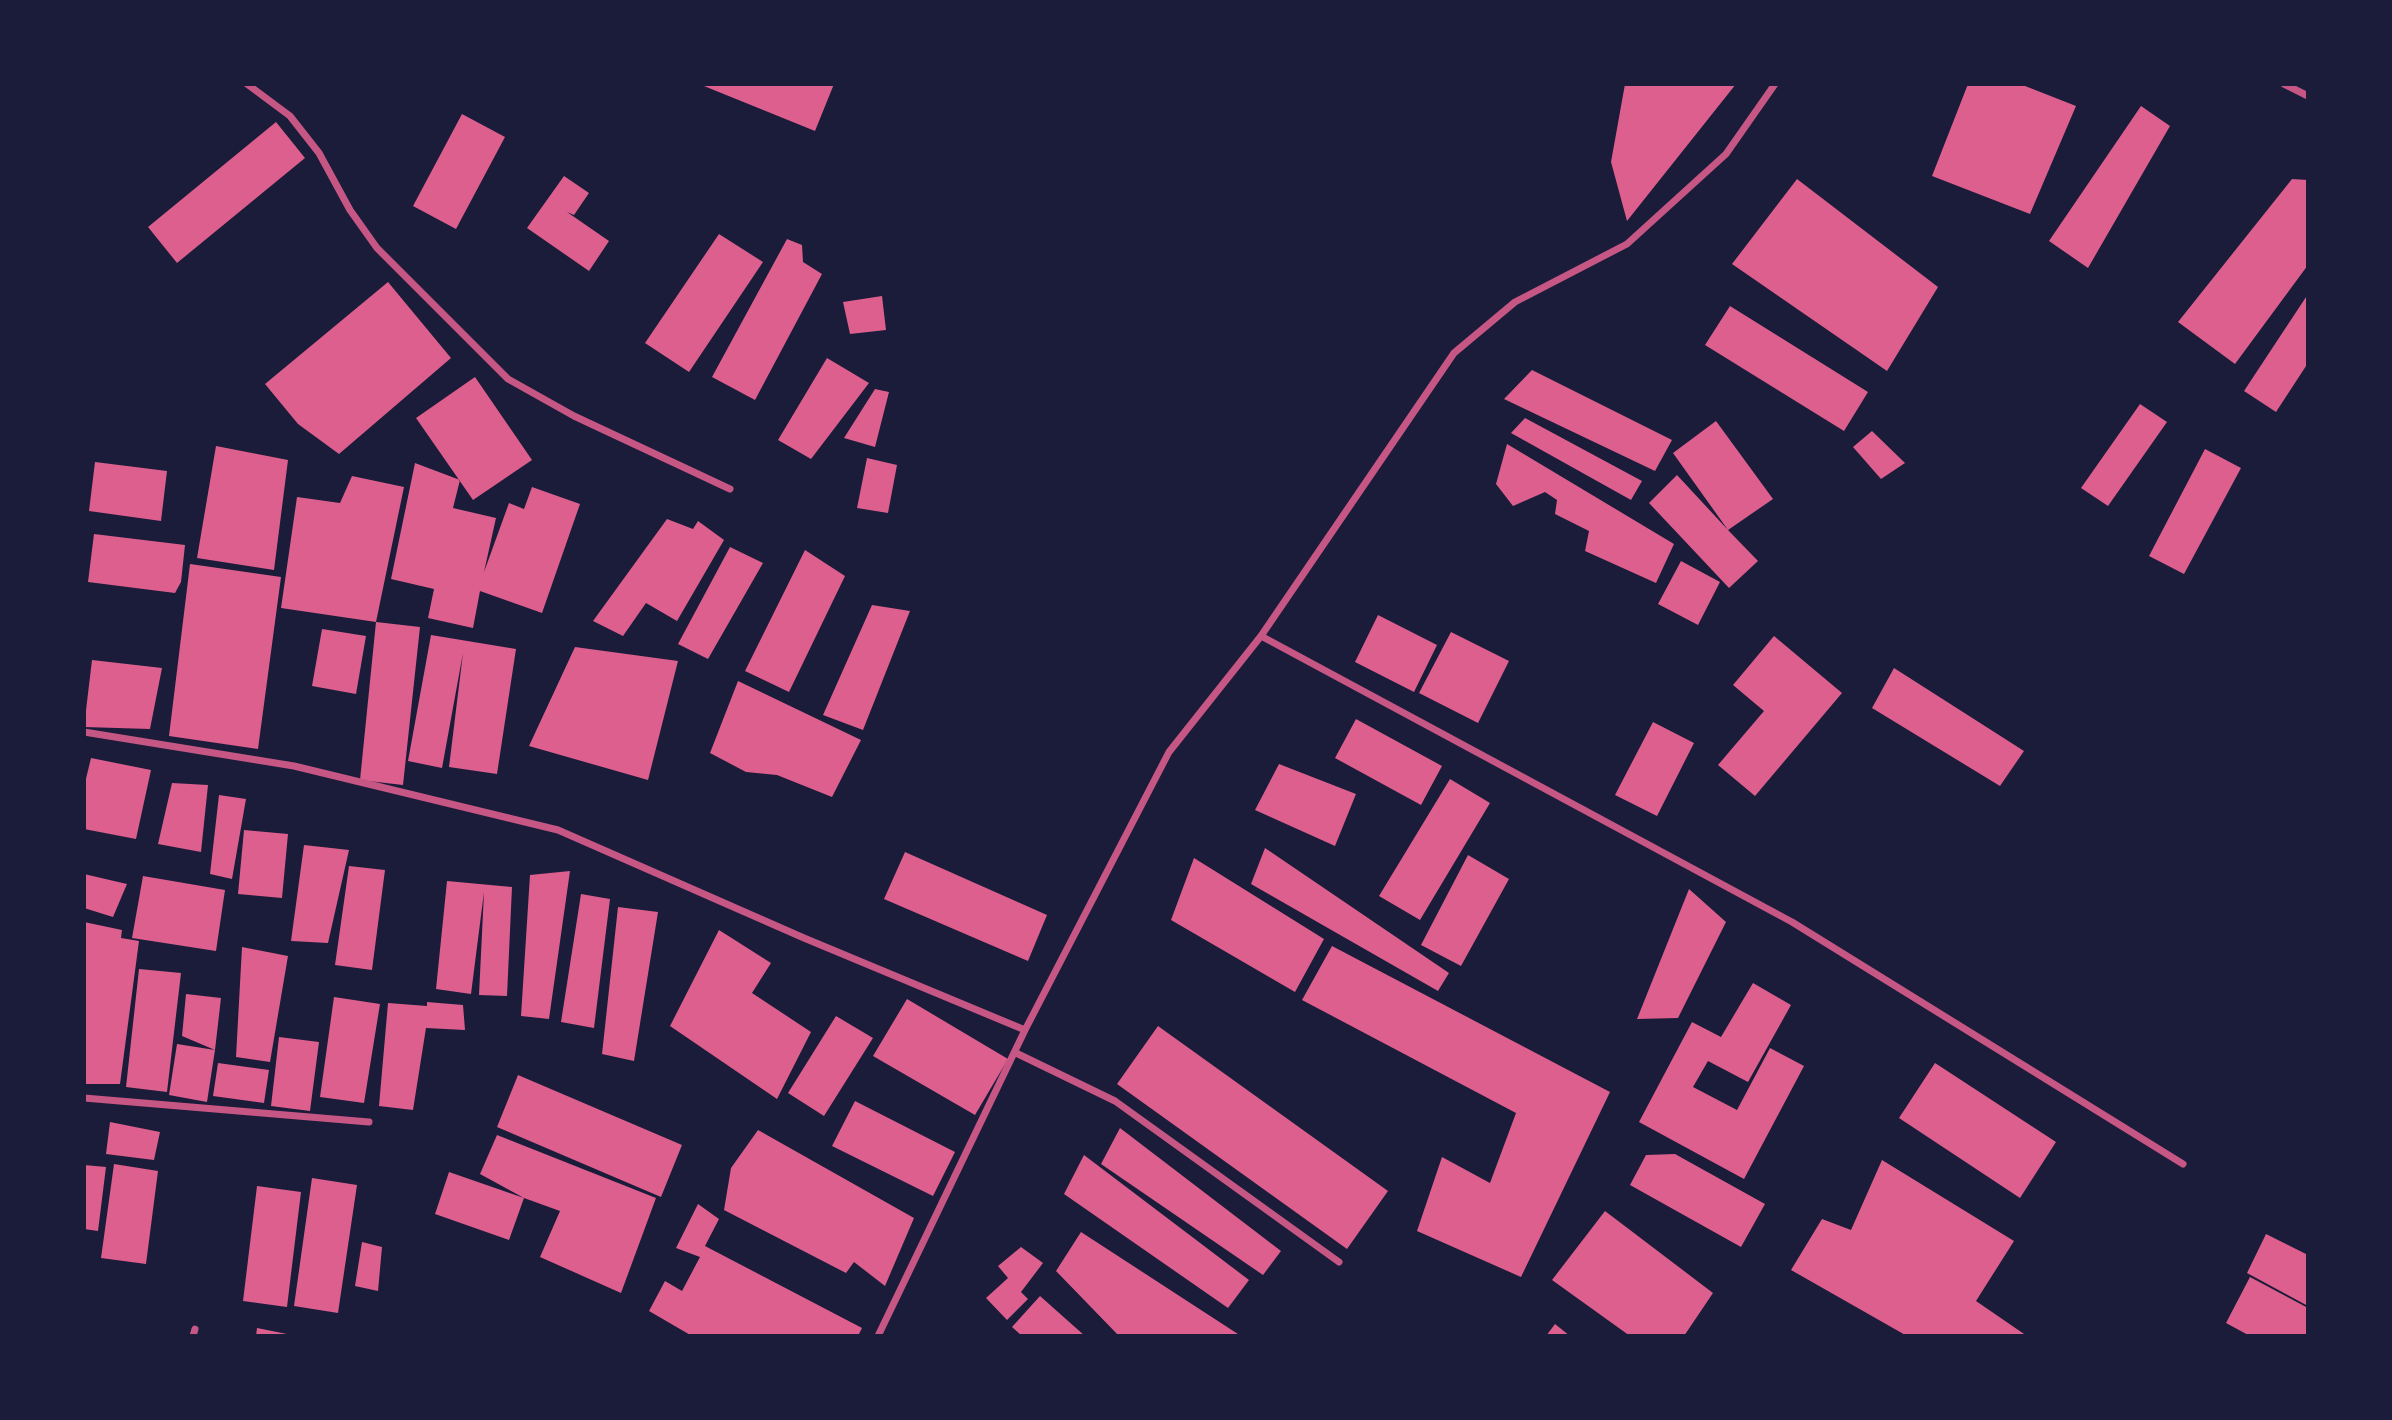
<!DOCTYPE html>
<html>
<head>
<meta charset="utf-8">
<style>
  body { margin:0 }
  #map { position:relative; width:2392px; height:1420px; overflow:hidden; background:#1b1b3a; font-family:Roboto,sans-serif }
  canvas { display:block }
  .frame { position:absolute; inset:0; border:86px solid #1b1b3a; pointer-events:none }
</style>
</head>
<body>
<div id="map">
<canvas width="2392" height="1420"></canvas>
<div class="frame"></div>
</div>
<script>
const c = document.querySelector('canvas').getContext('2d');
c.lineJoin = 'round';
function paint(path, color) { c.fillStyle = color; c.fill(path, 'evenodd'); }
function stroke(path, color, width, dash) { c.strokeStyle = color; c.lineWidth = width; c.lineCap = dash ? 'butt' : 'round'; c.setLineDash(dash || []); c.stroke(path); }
paint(new Path2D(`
  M 699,84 L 834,84 L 815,131 Z
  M 1625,84 L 1736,84 L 1627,221 L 1611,162 Z
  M 1968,84 L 2020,84 L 2076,106 L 2030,214 L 1932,176 Z
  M 2141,106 L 2170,126 L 2088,268 L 2049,241 Z
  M 462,114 L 505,137 L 456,229 L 413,206 Z
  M 276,122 L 305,158 L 177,263 L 148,227 Z
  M 564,176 L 589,193 L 574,215 L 567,212 L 609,241 L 589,271 L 527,228 Z
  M 1797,179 L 1938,287 L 1887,371 L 1732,264 Z
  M 2292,179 L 2308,180 L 2308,265 L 2235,364 L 2178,322 Z
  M 719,234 L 763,262 L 689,372 L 645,343 Z
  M 787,239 L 802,245 L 803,262 L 822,274 L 755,400 L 712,377 Z
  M 388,282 L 451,358 L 339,454 L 298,424 L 265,384 Z
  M 2308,294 L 2308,363 L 2276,412 L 2244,391 Z
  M 882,296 L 886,330 L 850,334 L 843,302 Z
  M 1730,306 L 1868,392 L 1844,431 L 1705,345 Z
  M 827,358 L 869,383 L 811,459 L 778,440 Z
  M 1532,370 L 1672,440 L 1655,471 L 1504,399 Z
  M 475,377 L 532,460 L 473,500 L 416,418 Z
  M 875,389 L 889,392 L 875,447 L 844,438 Z
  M 2140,404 L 2167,422 L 2108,506 L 2081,488 Z
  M 1525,418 L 1642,481 L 1631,500 L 1511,433 Z
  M 1716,421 L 1773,499 L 1728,530 L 1758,561 L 1729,588 L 1649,503 L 1677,475 L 1728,530 L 1673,453 Z
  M 1872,431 L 1905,463 L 1881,479 L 1853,447 Z
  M 1507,444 L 1674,544 L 1656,583 L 1585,551 L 1589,531 L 1555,514 L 1557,500 L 1545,492 L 1513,506 L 1496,484 Z
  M 216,446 L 288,460 L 274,570 L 197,558 Z
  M 2205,449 L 2241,468 L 2184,574 L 2149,556 Z
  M 867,458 L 897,465 L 888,513 L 857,508 Z
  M 95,462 L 167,471 L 161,521 L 89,511 Z
  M 415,463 L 460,480 L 453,508 L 496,518 L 484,572 L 509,503 L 524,509 L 532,487 L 580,504 L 542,613 L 480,591 L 473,628 L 428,618 L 434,589 L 391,579 Z
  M 352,476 L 404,487 L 376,622 L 281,608 L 297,497 L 340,503 Z
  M 667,519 L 693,529 L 698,521 L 724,540 L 677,621 L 646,603 L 623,636 L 593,621 Z
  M 94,534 L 185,545 L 181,582 L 175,593 L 88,582 Z
  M 730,547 L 763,563 L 708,659 L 678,644 Z
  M 805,550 L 845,576 L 789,692 L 745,671 Z
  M 1681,561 L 1720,582 L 1698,625 L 1658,604 Z
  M 190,564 L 281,577 L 258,749 L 169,736 Z
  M 872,605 L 910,611 L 863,730 L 823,715 Z
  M 1378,615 L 1437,645 L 1414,692 L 1355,662 Z
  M 376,622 L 420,627 L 403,785 L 360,780 Z
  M 322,629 L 366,636 L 356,694 L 312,686 Z
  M 1451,632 L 1509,661 L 1478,723 L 1419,693 Z
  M 431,635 L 516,649 L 497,774 L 449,767 L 463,653 L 442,768 L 408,761 Z
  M 1774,636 L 1842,693 L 1755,796 L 1718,765 L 1764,711 L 1733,685 Z
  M 575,647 L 678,661 L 648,780 L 529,746 Z
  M 92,660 L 162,668 L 150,729 L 84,727 Z
  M 1894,668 L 2024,751 L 2000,786 L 1872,708 Z
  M 738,681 L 861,740 L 832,797 L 777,775 L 746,772 L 710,753 Z
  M 1356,719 L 1442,766 L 1421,805 L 1335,758 Z
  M 1653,722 L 1694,743 L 1657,816 L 1615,795 Z
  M 91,758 L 151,770 L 136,839 L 84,829 L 84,787 Z
  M 1279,764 L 1356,794 L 1335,846 L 1255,810 Z
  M 1450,779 L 1490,803 L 1420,920 L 1379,896 Z
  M 172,783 L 208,785 L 201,852 L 158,844 Z
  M 219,795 L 246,799 L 232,879 L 210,874 Z
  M 244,830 L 288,834 L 282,898 L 238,894 Z
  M 304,845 L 349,850 L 328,943 L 291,941 Z
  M 1265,848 L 1449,973 L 1438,991 L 1251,884 Z
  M 905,852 L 1047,915 L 1028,961 L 884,899 Z
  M 1468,855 L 1509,879 L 1461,966 L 1421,945 Z
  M 1194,858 L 1324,939 L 1295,992 L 1171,920 Z
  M 349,866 L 385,870 L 372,970 L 335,965 Z
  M 570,871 L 549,1019 L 521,1016 L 530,875 Z
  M 84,874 L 127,884 L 113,917 L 84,908 Z
  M 143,876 L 225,890 L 216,951 L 132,938 Z
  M 447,881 L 512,887 L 507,996 L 479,995 L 484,892 L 471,994 L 436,989 Z
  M 1689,889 L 1726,922 L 1678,1018 L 1637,1019 Z
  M 581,894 L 610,899 L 594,1028 L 561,1022 Z
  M 618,907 L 658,912 L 634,1061 L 602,1054 Z
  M 84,922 L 122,930 L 121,938 L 139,941 L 120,1084 L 84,1084 Z
  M 719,930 L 771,963 L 752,993 L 811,1032 L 777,1099 L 670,1026 Z
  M 1332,946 L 1610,1092 L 1521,1277 L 1417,1231 L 1442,1157 L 1490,1183 L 1516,1113 L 1302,1000 Z
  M 242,947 L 288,956 L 270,1062 L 236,1057 Z
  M 139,969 L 181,973 L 167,1092 L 126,1087 Z
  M 1753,983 L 1791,1005 L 1748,1082 L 1708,1061 L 1693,1087 L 1737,1110 L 1770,1048 L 1804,1066 L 1744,1179 L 1639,1122 L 1692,1022 L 1721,1037 Z
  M 186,994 L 221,998 L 215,1050 L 207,1102 L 169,1095 L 177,1044 L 215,1050 L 182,1036 Z
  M 334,997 L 380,1004 L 364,1103 L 320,1097 Z
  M 907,999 L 1008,1059 L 975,1115 L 873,1056 Z
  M 427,1002 L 463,1005 L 465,1030 L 426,1028 L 413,1110 L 379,1106 L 388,1003 L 427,1006 Z
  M 836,1016 L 873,1038 L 824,1116 L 788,1093 Z
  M 1158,1026 L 1388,1191 L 1347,1249 L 1117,1084 Z
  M 279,1037 L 319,1042 L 310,1111 L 271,1106 Z
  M 218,1063 L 269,1070 L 264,1103 L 213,1096 Z
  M 1935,1063 L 2056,1142 L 2020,1198 L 1899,1118 Z
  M 518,1075 L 682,1145 L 661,1197 L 497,1127 Z
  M 855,1101 L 955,1152 L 933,1196 L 832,1146 Z
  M 110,1122 L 160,1132 L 154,1160 L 106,1154 Z
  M 1120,1128 L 1281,1251 L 1263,1275 L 1101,1164 Z
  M 758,1130 L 914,1218 L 885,1286 L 854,1262 L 846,1273 L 724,1210 L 731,1168 Z
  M 497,1135 L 656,1198 L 621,1293 L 540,1257 L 560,1211 L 524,1198 L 480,1174 Z
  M 1675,1154 L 1765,1204 L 1741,1247 L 1630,1185 L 1646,1155 Z
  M 1084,1155 L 1249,1280 L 1228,1308 L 1064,1194 Z
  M 1882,1160 L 2014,1241 L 1976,1301 L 2027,1336 L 1907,1336 L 1791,1270 L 1822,1219 L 1851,1230 Z
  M 114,1164 L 158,1171 L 146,1264 L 101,1258 Z
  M 84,1165 L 106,1167 L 98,1231 L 84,1229 Z
  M 449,1172 L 524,1198 L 509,1240 L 435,1214 Z
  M 312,1178 L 357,1185 L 338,1313 L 294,1306 Z
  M 257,1186 L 301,1192 L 287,1307 L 243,1301 Z
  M 698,1204 L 719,1219 L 705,1246 L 862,1328 L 858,1336 L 692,1336 L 649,1311 L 665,1281 L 682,1291 L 700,1257 L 676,1248 Z
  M 1605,1211 L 1713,1293 L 1684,1336 L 1630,1336 L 1552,1280 Z
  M 1081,1232 L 1241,1336 L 1119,1336 L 1056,1271 Z
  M 2266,1234 L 2308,1255 L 2308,1306 L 2247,1273 Z
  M 362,1242 L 382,1247 L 378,1291 L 355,1286 Z
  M 1021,1247 L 1043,1263 L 1021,1292 L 1028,1299 L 1007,1320 L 986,1298 L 1008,1278 L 998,1266 Z
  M 2250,1277 L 2308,1308 L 2308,1336 L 2250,1336 L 2226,1323 Z
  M 1040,1296 L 1085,1336 L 1022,1336 L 1012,1327 Z
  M 1555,1324 L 1570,1336 L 1546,1336 Z
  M 257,1328 L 292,1335 L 292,1336 L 256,1336 Z`), '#dd5f8e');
stroke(new Path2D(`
  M 247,84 L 290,116 L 319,153 L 350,210 L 377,248 L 508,379 L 574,416 L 730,489
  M 2284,84 L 2308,96
  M 1261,636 L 1792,922 L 2183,1164
  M 84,732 L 294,766 L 558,830 L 804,938 L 1025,1030
  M 1016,1053 L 1115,1101 L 1339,1262
  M 84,1098 L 369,1122
  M 193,1336 L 195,1329
  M 878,1336 L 1025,1030 L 1169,752 L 1261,636 L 1454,353 L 1515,302 L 1627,244 L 1726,154 L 1775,84`), '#c65784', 7);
</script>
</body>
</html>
